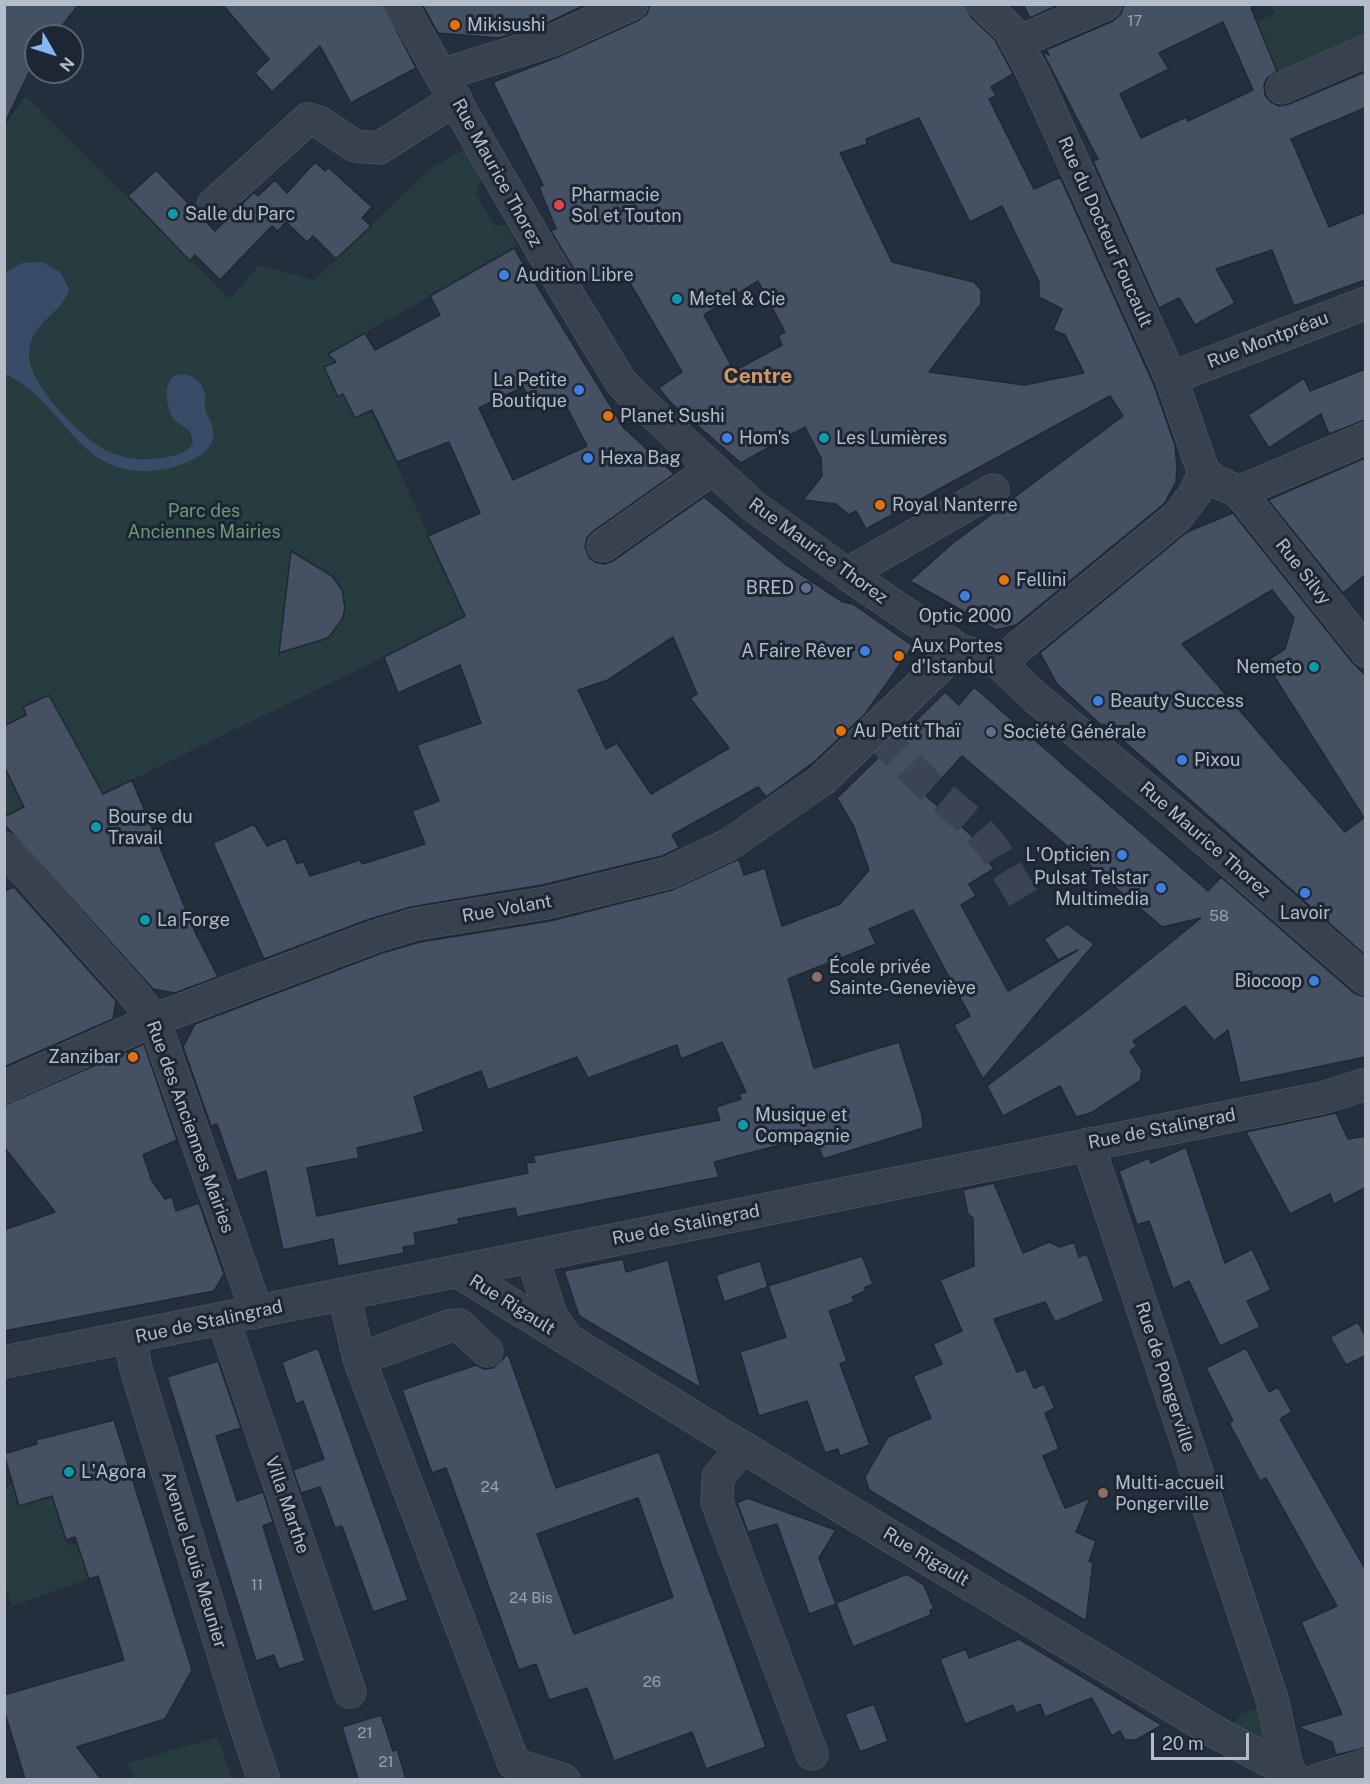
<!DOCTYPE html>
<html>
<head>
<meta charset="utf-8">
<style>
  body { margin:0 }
  #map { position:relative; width:1370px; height:1784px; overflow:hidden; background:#242f3e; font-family:"Public Sans",sans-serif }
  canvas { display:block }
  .frame { position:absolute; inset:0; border:6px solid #b4bcc9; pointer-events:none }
  .north { position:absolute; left:24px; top:24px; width:60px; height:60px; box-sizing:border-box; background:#1d2633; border:2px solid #59626f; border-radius:50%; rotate:129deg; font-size:16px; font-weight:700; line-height:24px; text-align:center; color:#b4bcc9 }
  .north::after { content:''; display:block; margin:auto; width:21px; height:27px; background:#8ab4f8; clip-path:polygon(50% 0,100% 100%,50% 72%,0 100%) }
  .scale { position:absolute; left:1151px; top:1733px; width:98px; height:27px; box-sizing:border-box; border:3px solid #b4bcc9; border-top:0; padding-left:8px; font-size:18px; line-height:21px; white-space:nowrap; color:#b4bcc9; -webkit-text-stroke:4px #1d2633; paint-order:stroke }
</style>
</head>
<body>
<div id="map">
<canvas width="1370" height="1784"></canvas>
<div class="frame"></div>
<div class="north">N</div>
<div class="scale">20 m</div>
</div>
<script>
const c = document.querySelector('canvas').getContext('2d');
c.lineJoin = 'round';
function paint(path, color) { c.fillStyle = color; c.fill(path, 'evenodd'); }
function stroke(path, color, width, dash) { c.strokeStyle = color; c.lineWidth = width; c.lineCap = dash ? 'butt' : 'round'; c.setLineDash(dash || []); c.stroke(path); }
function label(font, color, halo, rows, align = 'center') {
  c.font = font + ' "Public Sans",sans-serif'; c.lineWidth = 6; c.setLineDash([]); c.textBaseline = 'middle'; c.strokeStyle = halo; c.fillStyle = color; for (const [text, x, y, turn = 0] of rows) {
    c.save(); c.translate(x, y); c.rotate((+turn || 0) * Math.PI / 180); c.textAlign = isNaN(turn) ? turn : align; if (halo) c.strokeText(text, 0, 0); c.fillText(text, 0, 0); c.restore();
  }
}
paint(new Path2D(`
  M 1271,5 L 1365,5 L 1365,43 L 1280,79 L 1257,22 L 1275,14 Z
  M 25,96 L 230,299 L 259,265 L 314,280 L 430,169 L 465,149 L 482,179 L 475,193 L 494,225 L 506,225 L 518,246 L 342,346 L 466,617 L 103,794 L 5,824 L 4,128 Z
  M 12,1484 L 19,1506 L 52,1496 L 67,1545 L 76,1543 L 89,1579 L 12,1606 L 5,1585 L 5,1486 Z
  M 1258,1708 L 1268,1733 L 1262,1740 L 1233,1725 L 1242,1713 Z
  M 217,1737 L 232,1779 L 134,1779 L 128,1763 Z`), '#263c3f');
paint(new Path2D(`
  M 43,262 L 60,272 L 69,289 C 62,315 30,321 29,354 C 28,385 84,442 112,453 C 129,460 148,461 166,457 C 177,455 188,453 193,443 L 190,431 L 173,419 C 167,405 162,388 174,376 C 188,371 202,379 205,394 C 206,399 204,404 205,408 C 206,415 212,422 213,429 C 217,453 188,463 170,468 C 78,488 71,405 5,374 L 5,273 L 22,263 Z`), '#394c67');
const building = new Path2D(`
  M 4,4 L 79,4 L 62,26 L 63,36 L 36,36 L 36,67 L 31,68 L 4,125 Z
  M 222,4 L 383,4 L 416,68 L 351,103 L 320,46 L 272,92 L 255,73 L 269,59 Z
  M 422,4 L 587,4 L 547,23 L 499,38 L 438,33 Z
  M 650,4 L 965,4 L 971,17 L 995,40 L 1013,74 L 991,87 L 996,96 L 989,99 L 1034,189 L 1060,177 L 1154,385 L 1175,445 L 1177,467 L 1176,482 L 1164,504 L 1016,625 L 996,630 L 910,581 L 953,543 L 1123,416 L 1110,396 L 866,529 L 856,511 L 849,515 L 836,504 L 803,500 L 822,476 L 821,458 L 805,427 L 741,463 L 670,402 L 659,388 L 682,372 L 624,273 L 582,283 L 552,233 L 551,230 L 556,229 L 539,187 L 543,185 L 493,82 L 560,56 L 639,20 L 647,14 ZM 919,118 L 970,222 L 1002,206 L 1039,282 L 1039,297 L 1062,309 L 1053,330 L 1065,335 L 1084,373 L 1024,385 L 929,372 L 981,304 L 981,290 L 974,282 L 892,262 L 840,153 L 867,144 L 866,139 ZM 758,281 L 785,332 L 778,336 L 782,345 L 734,371 L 704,315 Z
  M 1023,4 L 1060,4 L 1030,18 Z
  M 1124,4 L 1259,4 L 1251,8 L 1277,71 L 1267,78 L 1264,85 L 1265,95 L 1271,102 L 1279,106 L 1289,104 L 1365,72 L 1365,108 L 1291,139 L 1329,227 L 1365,212 L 1365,280 L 1294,306 L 1272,250 L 1216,269 L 1235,303 L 1195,325 L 1179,298 L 1159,308 L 1093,161 L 1098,159 L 1042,51 L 1049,55 L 1046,50 L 1113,21 L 1121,14 ZM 1223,22 L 1253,90 L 1188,121 L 1186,117 L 1141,138 L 1120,94 L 1169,69 L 1159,53 Z
  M 315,162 L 325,171 L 329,168 L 372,207 L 362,218 L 371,226 L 336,259 L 313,236 L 307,242 L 286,222 L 278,231 L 272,226 L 220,280 L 195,255 L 190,261 L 128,196 L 156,170 L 215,231 L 254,192 L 258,196 L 275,180 L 287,193 Z
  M 514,248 L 624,428 L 674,474 L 592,532 L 587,538 L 585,547 L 589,557 L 595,562 L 604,564 L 613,561 L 704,497 L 785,564 L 843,602 L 853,604 L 913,646 L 865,714 L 814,762 L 766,797 L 758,787 L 672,835 L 679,848 L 662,856 L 542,885 L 411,907 L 370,919 L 264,959 L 213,843 L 254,824 L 267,846 L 286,838 L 297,864 L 303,861 L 310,876 L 360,860 L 362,864 L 425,844 L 412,811 L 439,801 L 417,745 L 481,723 L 460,665 L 398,693 L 384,657 L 465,616 L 428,536 L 480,513 L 449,442 L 397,462 L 372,410 L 355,418 L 343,394 L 338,397 L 324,367 L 336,362 L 328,354 L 365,333 L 375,350 L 440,315 L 430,296 ZM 523,387 L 531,402 L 561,396 L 587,446 L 513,480 L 479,408 ZM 673,637 L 697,694 L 690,698 L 729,748 L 651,794 L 617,743 L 606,749 L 578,690 L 608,680 Z
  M 1365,369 L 1365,420 L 1329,434 L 1321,414 L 1269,448 L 1248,415 L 1304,378 L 1310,391 Z
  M 1365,458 L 1365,575 L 1343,593 L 1268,500 Z
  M 1233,513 L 1352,662 L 1365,675 L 1365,955 L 1150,764 L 1104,724 L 1102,726 L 1057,684 L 1040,653 L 1187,532 ZM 1272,590 L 1294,618 L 1285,649 L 1265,662 L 1364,818 L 1345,832 L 1182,644 Z
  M 291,551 L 332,576 L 342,590 L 345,608 L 342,620 L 328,638 L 279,653 Z
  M 974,687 L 1208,891 L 1221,877 L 1354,993 L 1365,997 L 1365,1057 L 1240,1083 L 1228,1030 L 1214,1041 L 1185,1006 L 1133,1041 L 1137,1046 L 1130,1051 L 1142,1070 L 1140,1081 L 1091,1113 L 1076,1117 L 1060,1086 L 1003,1116 L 987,1086 L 1091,1007 L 1201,918 L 1162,927 L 962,756 L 926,796 L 970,834 L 994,869 L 969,884 L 976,896 L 961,905 L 1008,991 L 1078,950 L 1058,960 L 1044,939 L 1067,924 L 1094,944 L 983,1079 L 954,1025 L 970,1016 L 913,910 L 869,929 L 876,944 L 788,979 L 814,1068 L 899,1042 L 922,1115 L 923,1128 L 823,1159 L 815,1136 L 714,1162 L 719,1177 L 517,1217 L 515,1208 L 458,1219 L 459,1224 L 414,1233 L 416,1245 L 403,1247 L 404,1253 L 338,1266 L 333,1239 L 283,1250 L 266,1171 L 237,1181 L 217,1124 L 211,1126 L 183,1047 L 195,1024 L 382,953 L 420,942 L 550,921 L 672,890 L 739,859 L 744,875 L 765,868 L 782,926 L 840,904 L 869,870 L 854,827 L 837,798 L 945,692 L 959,705 ZM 722,1042 L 746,1092 L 739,1094 L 741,1099 L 716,1107 L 720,1120 L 533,1156 L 535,1162 L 526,1163 L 528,1173 L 317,1216 L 307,1168 L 359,1158 L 357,1148 L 424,1132 L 414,1097 L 481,1071 L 488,1090 L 577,1057 L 588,1078 L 677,1045 L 681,1059 Z
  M 49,695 L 103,794 L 132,780 L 196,934 L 218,977 L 175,993 L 153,989 L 4,824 L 4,817 L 24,807 L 4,766 L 4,726 L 26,715 L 23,707 Z
  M 14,887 L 116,1001 L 113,1019 L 4,1067 L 4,891 Z
  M 144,1044 L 177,1140 L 143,1155 L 152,1181 L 165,1199 L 172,1197 L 176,1211 L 199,1203 L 224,1274 L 214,1291 L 4,1331 L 4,1230 L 55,1212 L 4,1147 L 4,1105 Z
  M 1336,1113 L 1348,1139 L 1365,1136 L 1365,1188 L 1334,1204 L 1330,1194 L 1290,1214 L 1246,1132 Z
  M 1186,1147 L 1225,1263 L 1252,1249 L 1271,1290 L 1247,1301 L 1260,1327 L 1220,1346 L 1189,1281 L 1173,1289 L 1149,1221 L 1137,1225 L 1119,1171 L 1149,1158 L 1151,1163 Z
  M 994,1183 L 1023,1253 L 1049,1242 L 1060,1247 L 1074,1242 L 1079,1257 L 1087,1254 L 1104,1301 L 1055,1322 L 1045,1302 L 994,1319 L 1017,1372 L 1026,1369 L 1034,1388 L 1044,1384 L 1055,1408 L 1045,1413 L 1059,1449 L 1043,1456 L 1065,1508 L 1090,1498 L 1076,1532 L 1096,1541 L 1089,1561 L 1093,1563 L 1086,1621 L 869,1490 L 865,1477 L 888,1437 L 931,1418 L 913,1376 L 942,1364 L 933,1344 L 962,1331 L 940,1280 L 974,1266 L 973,1218 L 968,1214 L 963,1190 Z
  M 862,1256 L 873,1284 L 864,1288 L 865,1291 L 852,1297 L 854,1302 L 829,1311 L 847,1361 L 840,1364 L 870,1445 L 840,1456 L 838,1449 L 825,1453 L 807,1401 L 759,1416 L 740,1352 L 786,1337 L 768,1286 Z
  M 623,1259 L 626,1272 L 668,1260 L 701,1388 L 579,1316 L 564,1271 Z
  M 760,1261 L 768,1287 L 724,1302 L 716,1275 Z
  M 1358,1322 L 1365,1336 L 1365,1356 L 1346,1365 L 1330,1337 Z
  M 318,1348 L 408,1600 L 373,1612 L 342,1526 L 335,1528 L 320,1487 L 301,1493 L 293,1470 L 324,1459 L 303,1401 L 296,1404 L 282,1362 Z
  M 1246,1348 L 1269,1392 L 1278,1387 L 1292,1412 L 1280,1419 L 1365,1569 L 1365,1748 L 1336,1755 L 1332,1742 L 1298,1727 L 1342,1714 L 1301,1622 L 1337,1606 L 1266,1478 L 1260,1481 L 1229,1423 L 1233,1421 L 1206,1368 Z
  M 508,1354 L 556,1488 L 659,1452 L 766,1747 L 706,1769 L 692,1732 L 614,1761 L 587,1688 L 549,1700 L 536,1664 L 519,1670 L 446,1468 L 432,1473 L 402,1390 L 476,1365 L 484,1369 L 493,1368 ZM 638,1498 L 673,1597 L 574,1634 L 537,1534 Z
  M 218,1361 L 241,1428 L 216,1436 L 237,1501 L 263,1492 L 273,1522 L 263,1526 L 305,1661 L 279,1669 L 274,1655 L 256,1661 L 167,1377 Z
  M 114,1420 L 192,1670 L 165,1719 L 77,1747 L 101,1779 L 25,1779 L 4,1710 L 4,1695 L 124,1660 L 98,1576 L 89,1579 L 75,1537 L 66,1540 L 52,1496 L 19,1506 L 4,1454 L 37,1444 L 36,1440 Z
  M 747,1498 L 836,1530 L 819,1558 L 836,1604 L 809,1614 L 777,1524 L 748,1532 L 737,1503 Z
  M 907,1574 L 924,1585 L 934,1609 L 930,1610 L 931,1615 L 853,1647 L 836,1603 Z
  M 1019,1639 L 1132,1707 L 1162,1725 L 1136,1740 L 1125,1740 L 1120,1731 L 1112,1736 L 1092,1698 L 1045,1717 L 1040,1704 L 1016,1713 L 1013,1705 L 965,1724 L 940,1659 L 966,1649 L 969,1658 Z
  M 874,1704 L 888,1741 L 860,1752 L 845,1714 Z
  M 381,1715 L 393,1751 L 397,1749 L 406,1779 L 358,1779 L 342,1727 Z`);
paint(building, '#455162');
stroke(building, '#1f2835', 1.5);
stroke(new Path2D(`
  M 875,732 L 929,786 L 970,821 L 992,846 L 1024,899`), '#3a4453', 32, [32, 16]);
const minor = new Path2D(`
  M 401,4 C 472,132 545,258 621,382 L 633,395 L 752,505 L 847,574 L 958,649 L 999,663 L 1035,697 L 1171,810 L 1366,979
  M 983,4 L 1009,29 L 1033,73 L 1171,378 L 1204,473 L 1217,482 L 1239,492 L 1366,651
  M 1016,43 L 1106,4
  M 441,75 L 553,40 L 632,4
  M 1282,88 L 1366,51
  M 213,205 L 308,119 L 319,122 L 355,146 L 379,148 L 456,99
  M 1171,378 L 1366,303
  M 1239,492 L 1366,438
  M 603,546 L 712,469
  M 847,574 L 993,490
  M 999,663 L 1177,517 L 1194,495 L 1204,473
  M 4,848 L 134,994 L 154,1020 L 257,1312
  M 4,1087 L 154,1020 L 376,936 L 416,924 L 546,903 L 668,873 L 728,845 L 822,780 L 958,649
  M 1088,1144 L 1272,1699 L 1288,1771 L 1297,1780
  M 532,1256 L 551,1315 L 566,1338
  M 457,1271 L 719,1433 L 1217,1733 L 1288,1771
  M 344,1295 L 359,1359 L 514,1764 L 564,1780
  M 223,1319 L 350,1692
  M 130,1339 L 136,1369 L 242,1715 L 264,1780
  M 359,1359 L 449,1326 L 459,1325 L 487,1351
  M 4,1362 L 1322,1098 L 1366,1084
  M 743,1447 L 718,1477 L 717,1502 L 812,1754
  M 1318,1780 L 1366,1765`);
stroke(minor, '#565f6c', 33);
stroke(minor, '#38414e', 32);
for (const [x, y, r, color] of [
  [455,25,6,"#e8710a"],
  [559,205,6,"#e0444e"],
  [173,214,6,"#0f9aa8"],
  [504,275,6,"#3f7fe0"],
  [677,299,6,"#0f9aa8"],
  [579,390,6,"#3f7fe0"],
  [608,416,6,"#e8710a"],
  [727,438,6,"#3f7fe0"],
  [824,438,6,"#0f9aa8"],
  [588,458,6,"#3f7fe0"],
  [880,505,6,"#e8710a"],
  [1004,580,6,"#e8710a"],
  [806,588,6,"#5c6f8a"],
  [965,596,6,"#3f7fe0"],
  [865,651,6,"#3f7fe0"],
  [899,656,6,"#e8710a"],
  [1314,667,6,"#0f9aa8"],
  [1098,701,6,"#3f7fe0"],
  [841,731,6,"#e8710a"],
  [991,732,6,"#5c6f8a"],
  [1182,760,6,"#3f7fe0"],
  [96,827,6,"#0f9aa8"],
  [1122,855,6,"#3f7fe0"],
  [1161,888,6,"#3f7fe0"],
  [1305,893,6,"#3f7fe0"],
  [145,920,6,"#0f9aa8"],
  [817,977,6,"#8d6e63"],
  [1314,981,6,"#3f7fe0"],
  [133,1057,6,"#e8710a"],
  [743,1125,6,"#0f9aa8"],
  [69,1472,6,"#0f9aa8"],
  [1103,1493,6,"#8d6e63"]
]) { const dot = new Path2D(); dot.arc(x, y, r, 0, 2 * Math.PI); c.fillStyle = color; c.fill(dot); stroke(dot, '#1d2633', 2); }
label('15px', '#98a1af', null, [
  ["17",1135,21],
  ["58",1219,916],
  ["24",490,1487],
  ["11",257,1585],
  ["24 Bis",531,1598],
  ["26",652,1682],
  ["21",365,1733],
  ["21",386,1762]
]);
label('18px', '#b4bcc9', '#1d2633', [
  ["Mikisushi",467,25],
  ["Pharmacie",571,195],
  ["Sol et Touton",571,216],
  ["Salle du Parc",185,214],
  ["Audition Libre",516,275],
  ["Metel & Cie",689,299],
  ["La Petite",567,380,"right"],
  ["Boutique",567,401,"right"],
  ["Planet Sushi",620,416],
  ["Hom's",739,438],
  ["Les Lumières",836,438],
  ["Hexa Bag",600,458],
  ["Royal Nanterre",892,505],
  ["Fellini",1016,580],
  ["BRED",794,588,"right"],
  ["Optic 2000",965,616,"center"],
  ["Aux Portes",911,646],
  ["d'Istanbul",911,667],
  ["A Faire Rêver",853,651,"right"],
  ["Nemeto",1302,667,"right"],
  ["Beauty Success",1110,701],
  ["Au Petit Thaï",853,731],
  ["Société Générale",1003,732],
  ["Pixou",1194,760],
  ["Bourse du",108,817],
  ["Travail",108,838],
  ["L'Opticien",1110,855,"right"],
  ["Pulsat Telstar",1149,878,"right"],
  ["Multimedia",1149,899,"right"],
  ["Lavoir",1305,913,"center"],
  ["La Forge",157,920],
  ["École privée",829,967],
  ["Sainte-Geneviève",829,988],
  ["Biocoop",1302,981,"right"],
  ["Zanzibar",121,1057,"right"],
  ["Musique et",755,1115],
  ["Compagnie",755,1136],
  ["L'Agora",81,1472],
  ["Multi-accueil",1115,1483],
  ["Pongerville",1115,1504]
], 'left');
label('18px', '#b4bcc9', '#1d2633', [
  ["Rue Maurice Thorez",497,173,61],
  ["Rue du Docteur Foucault",1105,232,66],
  ["Rue Montpréau",1268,340,-21],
  ["Rue Maurice Thorez",818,551,36],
  ["Rue Silvy",1303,572,52],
  ["Rue Maurice Thorez",1205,840,41],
  ["Rue Volant",507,909,-10],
  ["Rue des Anciennes Mairies",190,1127,70],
  ["Rue de Stalingrad",1162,1129,-11],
  ["Rue de Stalingrad",686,1225,-11],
  ["Rue Rigault",512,1305,32],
  ["Rue de Stalingrad",209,1322,-12],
  ["Rue de Pongerville",1165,1377,72],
  ["Villa Marthe",287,1505,71],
  ["Rue Rigault",926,1557,31],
  ["Avenue Louis Meunier",194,1560,73]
]);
label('18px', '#6b9a76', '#1d2633', [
  ["Parc des",204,511],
  ["Anciennes Mairies",204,532]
]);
label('bold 21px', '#d59563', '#1d2633', [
  ["Centre",758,377]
]);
</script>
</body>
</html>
